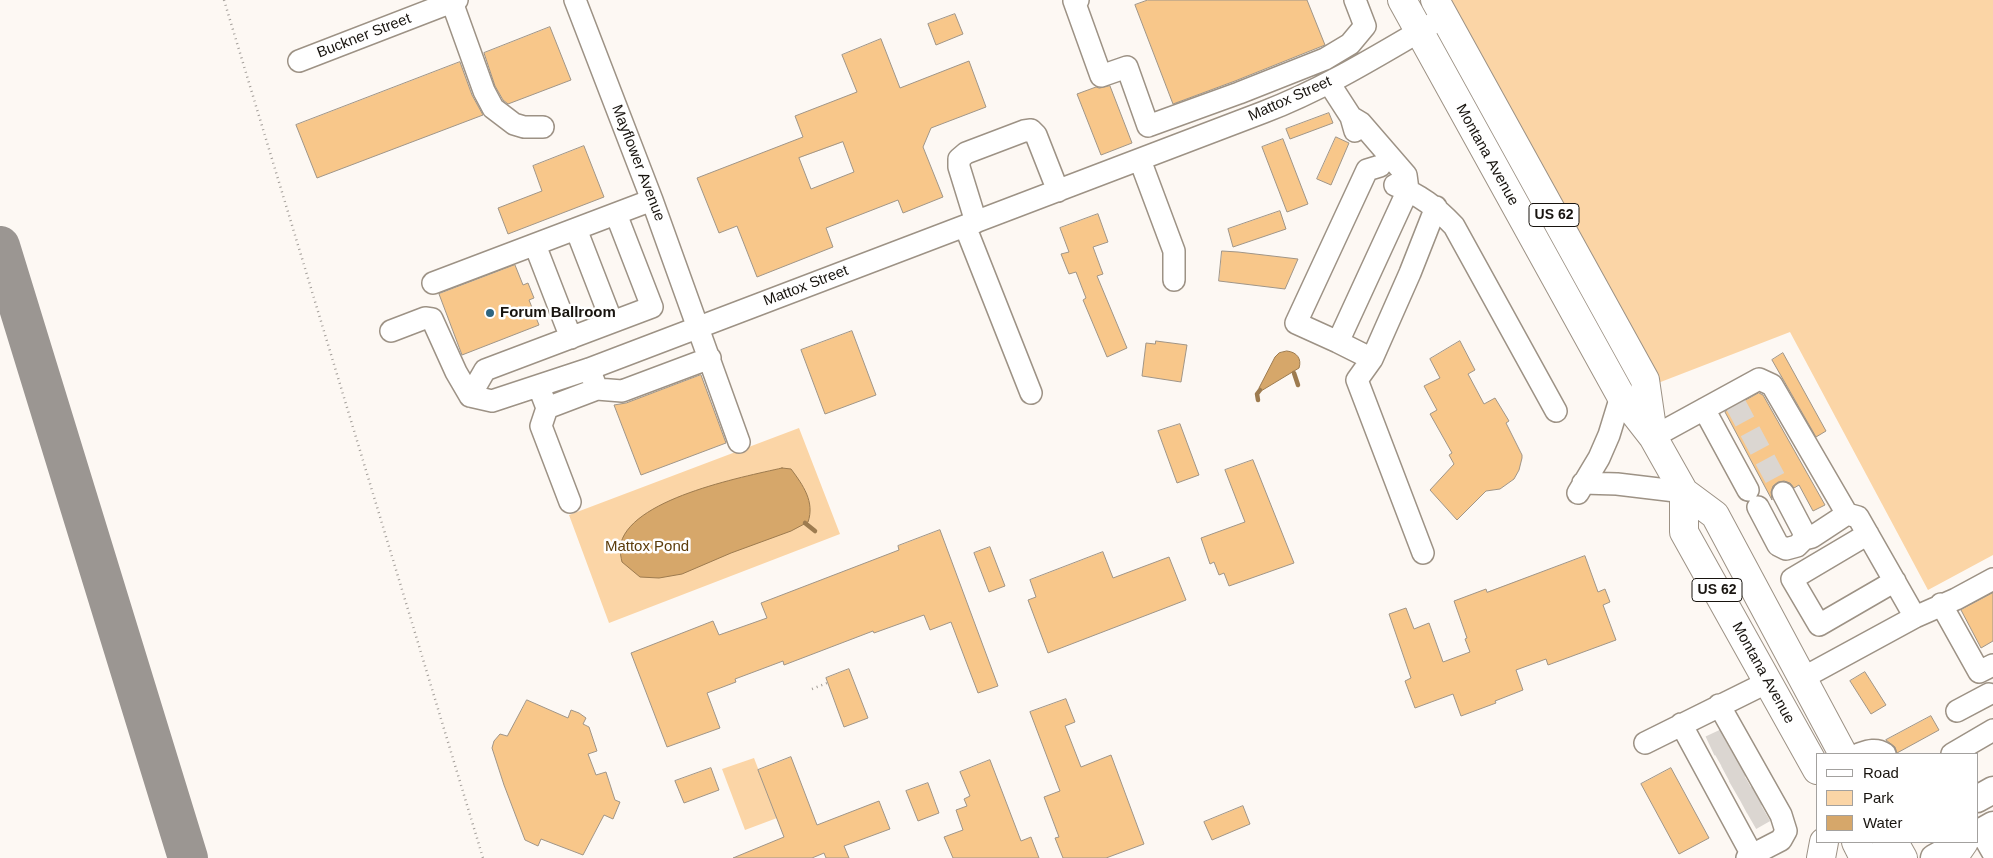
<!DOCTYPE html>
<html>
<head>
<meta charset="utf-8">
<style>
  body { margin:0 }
  #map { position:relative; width:1993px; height:858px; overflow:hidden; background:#fdf8f3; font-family:Arial,sans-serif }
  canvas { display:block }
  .legend { position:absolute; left:1816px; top:753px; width:162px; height:90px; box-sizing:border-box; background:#fff; border:1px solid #a3a19f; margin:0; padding:6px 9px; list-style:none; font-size:15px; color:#18140f }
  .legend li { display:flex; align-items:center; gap:10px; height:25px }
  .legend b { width:25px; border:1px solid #a3a19f }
</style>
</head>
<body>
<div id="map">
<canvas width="1993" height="858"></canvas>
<ul class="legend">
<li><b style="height:6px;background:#fff"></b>Road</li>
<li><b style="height:14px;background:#fbd5a6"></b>Park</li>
<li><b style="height:14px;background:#d6a76a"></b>Water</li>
</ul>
</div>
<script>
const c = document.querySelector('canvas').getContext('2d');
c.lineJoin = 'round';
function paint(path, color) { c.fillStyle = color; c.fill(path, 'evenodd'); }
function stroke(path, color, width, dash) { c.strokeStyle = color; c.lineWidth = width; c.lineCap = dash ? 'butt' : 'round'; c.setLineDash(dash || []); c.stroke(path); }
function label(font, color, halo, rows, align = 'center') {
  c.font = font + ' Arial,sans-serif'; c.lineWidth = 5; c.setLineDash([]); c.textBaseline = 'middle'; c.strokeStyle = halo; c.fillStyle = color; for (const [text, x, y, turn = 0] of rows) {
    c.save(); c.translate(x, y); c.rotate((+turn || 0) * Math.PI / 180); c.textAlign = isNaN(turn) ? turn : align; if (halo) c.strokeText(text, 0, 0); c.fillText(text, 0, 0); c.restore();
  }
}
paint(new Path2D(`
  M 1446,0 L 1993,0 L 1993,555 L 1928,590 L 1790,332 L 1658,383 Z
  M 799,428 L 840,534 L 609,623 L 569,515 Z
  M 754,758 L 777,818 L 745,830 L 722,769 Z`), '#fbd5a6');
const water = new Path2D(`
  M 1287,351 C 1297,352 1302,359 1299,368 L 1261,391 L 1259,388 L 1275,357 L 1279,353 Z
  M 782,468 L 791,469 C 803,485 815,502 808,522 L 791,531 L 731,553 L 682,574 L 659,578 L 640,577 L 622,562 C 621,558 620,552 620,547 C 627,499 743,477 782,468 Z`);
paint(water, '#d6a76a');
stroke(water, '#9d7b4f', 1);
stroke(new Path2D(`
  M 1294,373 L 1298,385
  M 1258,400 L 1257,394 L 1260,390
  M 805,523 L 815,531`), '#9d7b4f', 4.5);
stroke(new Path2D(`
  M 0,246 L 188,858`), '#9b9692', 40);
const building = new Path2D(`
  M 1148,0 L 1307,0 L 1325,45 L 1235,81 L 1173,104 L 1135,5 Z
  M 955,14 L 963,34 L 936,45 L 928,24 Z
  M 550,27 L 571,80 L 508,104 L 503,100 L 495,86 L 484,53 Z
  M 881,39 L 900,88 L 969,61 L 986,107 L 931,128 L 923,147 L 943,197 L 903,213 L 898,200 L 826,228 L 833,247 L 757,277 L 737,226 L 719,233 L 697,178 L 803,137 L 795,116 L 857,92 L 842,55 ZM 843,142 L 854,172 L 811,189 L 799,158 Z
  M 460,62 L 472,95 L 483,115 L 317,178 L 296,125 Z
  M 1110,86 L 1132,143 L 1101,155 L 1077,94 L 1096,87 L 1099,88 Z
  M 1329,113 L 1333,123 L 1290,139 L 1286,129 Z
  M 1336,137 L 1349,143 L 1331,185 L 1317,179 Z
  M 1283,139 L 1308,204 L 1287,212 L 1262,147 Z
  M 584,146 L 604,197 L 508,234 L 498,208 L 542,191 L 533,166 Z
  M 1280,211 L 1286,229 L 1233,247 L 1228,229 Z
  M 1098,214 L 1108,242 L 1093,247 L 1103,274 L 1097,276 L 1127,348 L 1107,357 L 1083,300 L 1086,298 L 1076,272 L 1069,274 L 1061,254 L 1069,252 L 1060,228 Z
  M 1222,251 L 1238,252 L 1298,259 L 1285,289 L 1219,281 Z
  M 515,265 L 523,285 L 528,283 L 534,298 L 529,300 L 539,325 L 462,355 L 439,294 Z
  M 852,331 L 876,395 L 825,414 L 801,350 Z
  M 1156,341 L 1187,345 L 1181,382 L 1142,376 L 1146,343 L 1155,344 Z
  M 1460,341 L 1475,370 L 1468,374 L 1484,404 L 1495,398 L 1509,421 L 1506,423 L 1522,455 L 1522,458 L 1519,470 L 1514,479 L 1500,489 L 1486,491 L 1457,520 L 1430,490 L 1454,464 L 1449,455 L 1452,453 L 1430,414 L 1437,410 L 1424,386 L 1440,378 L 1430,359 Z
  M 1783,353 L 1826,431 L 1816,437 L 1772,360 Z
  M 701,375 L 726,443 L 641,475 L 614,405 L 626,403 Z
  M 1759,393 L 1763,395 L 1825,505 L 1813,511 L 1799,485 L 1794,488 L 1790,483 L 1784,481 L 1778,482 L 1773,486 L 1771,492 L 1772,500 L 1725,412 Z
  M 1180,424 L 1199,475 L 1177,483 L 1158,431 Z
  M 1253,460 L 1294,563 L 1229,586 L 1224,573 L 1219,575 L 1214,562 L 1210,564 L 1201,538 L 1245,522 L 1225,470 Z
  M 940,530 L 998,686 L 978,693 L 951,622 L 930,630 L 924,615 L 874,633 L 873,631 L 784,665 L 783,661 L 735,679 L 736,682 L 707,693 L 720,728 L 667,747 L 631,653 L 713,621 L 719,635 L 767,618 L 761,603 L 899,550 L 898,546 Z
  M 990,547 L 1005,586 L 989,592 L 974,553 Z
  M 1103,552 L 1113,578 L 1169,557 L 1186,600 L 1048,653 L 1028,600 L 1036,597 L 1030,580 Z
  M 1585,556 L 1598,592 L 1605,589 L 1610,602 L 1603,605 L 1616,640 L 1548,665 L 1546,659 L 1516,670 L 1523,690 L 1495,701 L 1496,703 L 1461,716 L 1453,694 L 1415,708 L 1405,681 L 1411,678 L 1389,614 L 1406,608 L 1414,629 L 1429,623 L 1443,662 L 1470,652 L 1465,639 L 1467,638 L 1454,601 L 1486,589 L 1487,592 Z
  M 1993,593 L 1993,641 L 1981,648 L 1961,610 Z
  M 849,669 L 868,718 L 844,727 L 826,678 Z
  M 1865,672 L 1886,705 L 1871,714 L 1850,681 Z
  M 1066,699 L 1075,722 L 1065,726 L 1081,767 L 1111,755 L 1144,844 L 1106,858 L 1063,858 L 1055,838 L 1059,837 L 1044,797 L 1060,791 L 1030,712 Z
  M 527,700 L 568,718 L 571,710 L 579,713 L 586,718 L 583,724 L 589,727 L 597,751 L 588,754 L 596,775 L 606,772 L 615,800 L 620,802 L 613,819 L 604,815 L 583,855 L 541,839 L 538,846 L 525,840 L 504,785 L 492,748 L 494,741 L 500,734 L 507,736 Z
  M 1931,716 L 1939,730 L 1897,753 L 1895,747 L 1886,740 Z
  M 791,757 L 817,825 L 879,801 L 890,829 L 844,846 L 849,858 L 826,858 L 824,853 L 812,858 L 733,858 L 784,837 L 758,770 Z
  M 990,760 L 1021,841 L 1031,837 L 1039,858 L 953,858 L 944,837 L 963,830 L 956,810 L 967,806 L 964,799 L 970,796 L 960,772 Z
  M 711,768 L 719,790 L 684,803 L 675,781 Z
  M 1671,768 L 1709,838 L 1679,854 L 1641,784 Z
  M 928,783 L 939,813 L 918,821 L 906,791 Z
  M 1243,806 L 1250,824 L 1212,840 L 1204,822 Z`);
paint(building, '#f8c78a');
stroke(building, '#a09587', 1);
stroke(new Path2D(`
  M 1735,403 L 1783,493
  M 1710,746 L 1725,739
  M 1718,760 L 1732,752
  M 1726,775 L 1741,767
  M 1734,790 L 1748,782
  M 1742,804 L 1757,796
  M 1751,820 L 1765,812`), '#dbd6d1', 21, [21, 11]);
const minor = new Path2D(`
  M 575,0 L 652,200 L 739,442
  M 1078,0 L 1074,1 L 1101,76 L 1127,67 L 1148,126 L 1239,93 L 1325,59 L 1350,44 L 1365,26 L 1355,0
  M 452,2 L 484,91 L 493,108 L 514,124 L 524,127 L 543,127
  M 299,61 L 457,0
  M 1329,83 L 1351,117 L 1355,131
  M 1351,117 L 1361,123 L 1406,175 L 1408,190 L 1338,342 L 1296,323 L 1367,170 L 1380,166
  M 1140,160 L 1174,251 L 1174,280
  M 1395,185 C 1420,195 1436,207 1454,226 L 1556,411
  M 976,222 L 959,167 L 959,159 L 966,153 L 1024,131 L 1031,130 L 1036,135 L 1058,191
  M 965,226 L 1031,393
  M 576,229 L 612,322
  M 535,245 L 571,338
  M 433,283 L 652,200
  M 391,331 L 425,318 L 432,319 L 456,372 L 470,396
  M 1338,342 L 1372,359 L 1357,380 L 1423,553
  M 1372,359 L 1410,273 L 1436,207
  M 589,369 L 597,389 L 622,391 L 710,358
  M 542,395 L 547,408 L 597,389
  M 470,396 L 492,401 L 589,369 L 1264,112 C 1324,89 1377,56 1432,24
  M 470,396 L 485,370 L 652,307 L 616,214
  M 547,408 L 541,426 L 570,502
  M 1704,409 L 1748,490
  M 1653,437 L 1759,379 L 1772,385 L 1847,514 L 1858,517 L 1915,617
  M 1583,483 L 1617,484 L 1684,492
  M 1578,493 L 1599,458 L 1609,435 L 1621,396
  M 1783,493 L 1803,531 L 1804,539
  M 1758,507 L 1778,545 L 1786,549 L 1797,546 L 1804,539 L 1812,537 L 1847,514
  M 1868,534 L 1792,579 L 1819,625 L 1895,581
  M 1941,604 L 1979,672 L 1993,665
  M 1801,679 L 1915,617 L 1956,599 L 1993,579
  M 1719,705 L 1781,815 L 1786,831 L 1781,840 L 1752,855
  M 1957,711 L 1989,694
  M 1681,724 L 1752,855 L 1747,858
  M 1645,743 L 1768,682
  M 1859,754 C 1868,751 1876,748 1885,754
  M 1952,754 L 1993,730
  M 1981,832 L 1993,853
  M 1867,858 L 1895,843`);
const major = new Path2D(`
  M 1977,799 L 1993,790
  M 1977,834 L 1993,825
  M 1934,858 L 1963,842`);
const highway = new Path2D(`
  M 1402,0 L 1621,396 L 1653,437 L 1684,492 L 1715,515 L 1843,754
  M 1435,0 L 1645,380 L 1653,435
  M 1684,492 L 1684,532 L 1817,770
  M 1856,842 L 1864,858
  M 1894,842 L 1903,858
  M 1821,858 L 1824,842
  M 1953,858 L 1964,842`);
stroke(minor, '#9d9285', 24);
stroke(major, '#9d9285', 29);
stroke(highway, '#9d9285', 30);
stroke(new Path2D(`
  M 224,0 L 483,858
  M 812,689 L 827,683`), '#a49f9a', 2.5, [1, 4]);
stroke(minor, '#fff', 21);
stroke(major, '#fff', 26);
stroke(highway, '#fff', 28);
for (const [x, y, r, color] of [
  [490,313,5,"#2e6580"]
]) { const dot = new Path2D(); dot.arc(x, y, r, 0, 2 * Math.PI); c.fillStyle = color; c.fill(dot); stroke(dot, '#fff', 2); }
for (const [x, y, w] of [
  [1554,215,50],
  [1717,590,50]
]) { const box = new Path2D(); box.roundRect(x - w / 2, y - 11.5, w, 23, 4); c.fillStyle = '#fff'; c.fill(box); stroke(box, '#18140f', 1); }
label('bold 14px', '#18140f', null, [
  ["US 62",1554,215],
  ["US 62",1717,590]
]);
label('15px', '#18140f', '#fff', [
  ["Buckner Street",364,36,-21],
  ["Mattox Street",1290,99,-24],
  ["Montana Avenue",1487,155,61],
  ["Mayflower Avenue",638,163,69],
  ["Mattox Street",806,286,-21],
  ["Montana Avenue",1763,673,61]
]);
label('bold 15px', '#18140f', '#fff', [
  ["Forum Ballroom",500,313]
], 'left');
label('15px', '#5c3c0b', '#fff', [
  ["Mattox Pond",647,547]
]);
</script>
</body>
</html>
